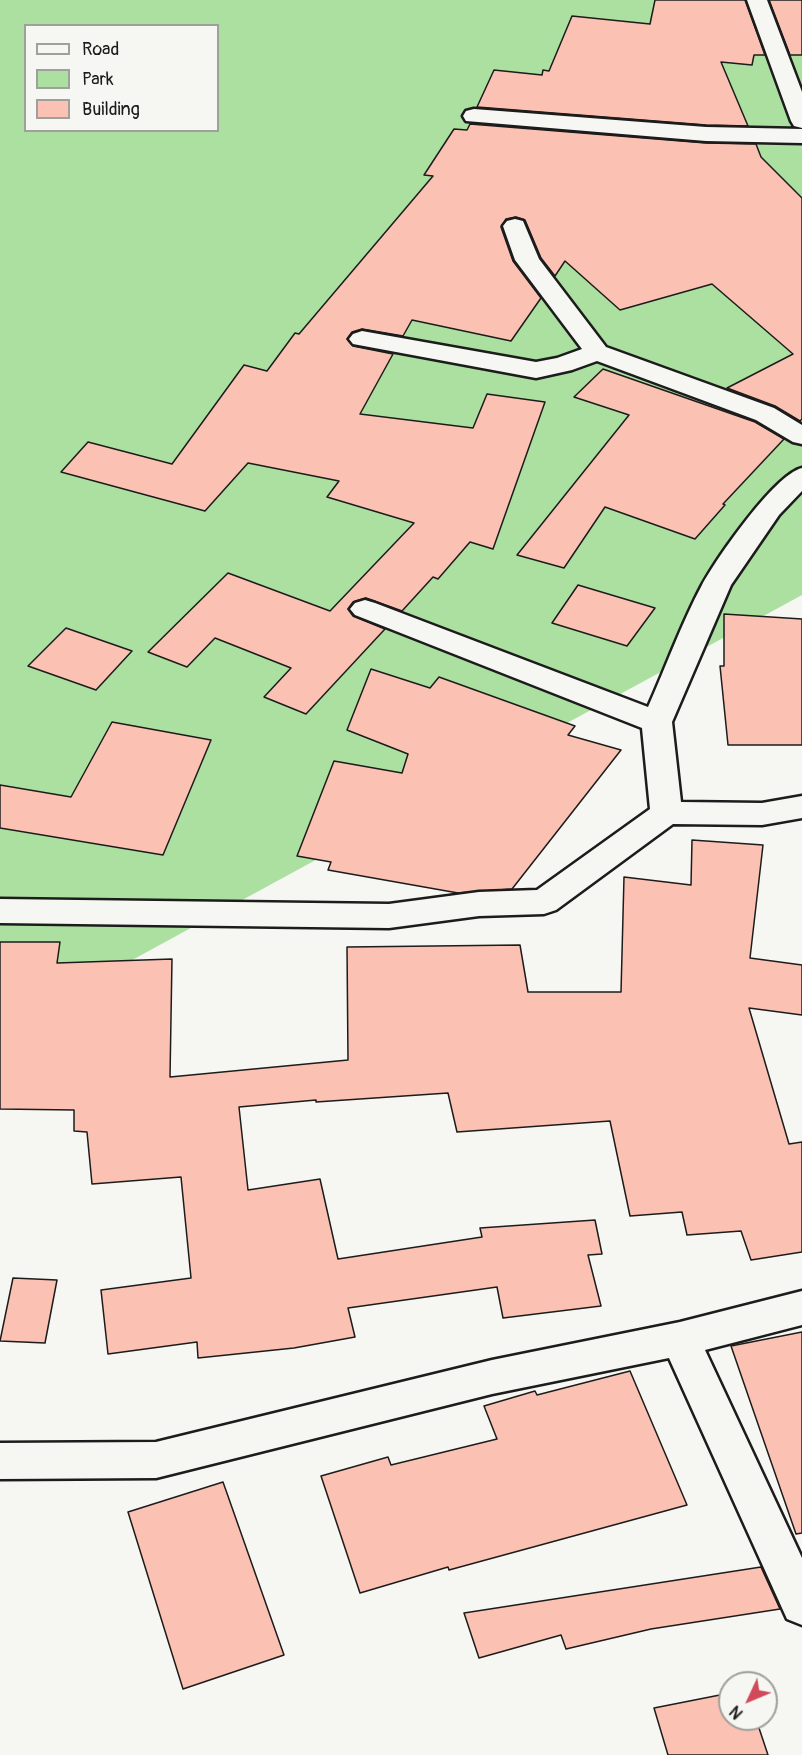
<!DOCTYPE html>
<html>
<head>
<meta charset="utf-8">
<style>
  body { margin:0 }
  #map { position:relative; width:802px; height:1755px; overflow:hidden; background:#f6f6f2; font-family:Pangolin,sans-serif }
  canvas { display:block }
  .legend { position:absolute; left:24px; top:24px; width:195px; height:108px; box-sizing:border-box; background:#f6f6f2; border:2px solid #9f9f9c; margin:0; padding:8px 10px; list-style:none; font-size:18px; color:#1c1c1c }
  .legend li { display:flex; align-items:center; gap:12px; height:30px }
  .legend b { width:30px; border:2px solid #9f9f9c }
  .north { position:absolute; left:718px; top:1671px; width:60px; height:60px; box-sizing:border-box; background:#f6f6f2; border:2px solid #9f9f9c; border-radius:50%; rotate:226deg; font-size:16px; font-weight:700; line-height:24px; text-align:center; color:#1c1c1c }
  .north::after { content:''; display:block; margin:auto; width:21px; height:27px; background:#d1495b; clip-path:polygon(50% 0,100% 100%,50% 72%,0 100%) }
</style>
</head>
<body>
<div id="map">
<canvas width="802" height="1755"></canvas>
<ul class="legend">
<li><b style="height:8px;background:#f6f6f2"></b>Road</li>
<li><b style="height:16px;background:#ace0a1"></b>Park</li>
<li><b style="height:16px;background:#fbc1b2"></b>Building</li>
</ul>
<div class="north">N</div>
</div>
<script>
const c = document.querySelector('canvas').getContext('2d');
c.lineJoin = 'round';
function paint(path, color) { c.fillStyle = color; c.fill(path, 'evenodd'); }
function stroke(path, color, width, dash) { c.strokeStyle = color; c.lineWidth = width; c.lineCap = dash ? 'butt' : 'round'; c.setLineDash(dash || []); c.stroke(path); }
paint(new Path2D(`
  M 0,0 L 802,0 L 802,595 L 0,1032 ZM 26,26 L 218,26 L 218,130 L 26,130 Z`), '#ace0a1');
const building = new Path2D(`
  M 655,0 L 745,0 L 765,55 L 754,55 L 752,65 L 721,62 L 748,126 L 706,125 L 477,107 L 494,70 L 542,75 L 543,70 L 549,71 L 572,16 L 650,24 Z
  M 769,0 L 802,0 L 802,55 L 790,55 Z
  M 470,124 L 706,143 L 756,144 L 761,157 L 802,198 L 802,419 L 800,421 L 775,406 L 727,388 L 793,354 L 712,284 L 620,310 L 565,261 L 555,276 L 541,258 L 525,220 L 516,217 L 506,219 L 501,227 L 513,261 L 541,298 L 511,341 L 412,320 L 403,336 L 362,329 L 352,332 L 347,339 L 353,346 L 393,354 L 360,414 L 473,428 L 487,394 L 545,402 L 493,549 L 470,542 L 438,579 L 433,577 L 402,611 L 366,598 L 353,602 L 348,609 L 353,616 L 385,629 L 306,714 L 264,697 L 291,668 L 215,638 L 187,667 L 148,652 L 228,573 L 330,611 L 414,523 L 327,497 L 339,481 L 248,463 L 205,511 L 61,472 L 88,442 L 172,464 L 244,365 L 267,371 L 295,333 L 299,334 L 433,176 L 424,175 L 454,129 L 467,130 Z
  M 603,369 L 755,422 L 784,439 L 723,504 L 725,505 L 695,539 L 605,507 L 564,568 L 517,555 L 629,415 L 574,397 Z
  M 578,585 L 655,608 L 627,646 L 552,623 Z
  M 724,614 L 802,619 L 802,745 L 728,745 L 720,666 L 724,666 Z
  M 66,628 L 132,651 L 96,690 L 28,666 Z
  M 371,669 L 430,688 L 439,677 L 575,726 L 568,735 L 621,750 L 512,889 L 458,893 L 328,870 L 331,862 L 297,856 L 334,761 L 402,773 L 408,754 L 347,730 Z
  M 112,722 L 211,740 L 163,855 L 0,828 L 0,785 L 71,797 Z
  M 692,840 L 763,845 L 750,958 L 802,965 L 802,1015 L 749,1008 L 789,1144 L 802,1142 L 802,1252 L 751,1260 L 741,1231 L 687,1235 L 682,1212 L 630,1216 L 610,1121 L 457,1132 L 448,1093 L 316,1102 L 316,1100 L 239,1107 L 248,1190 L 320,1179 L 338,1259 L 482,1237 L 480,1228 L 595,1220 L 602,1254 L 588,1255 L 601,1306 L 503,1318 L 497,1287 L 348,1308 L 355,1337 L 294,1348 L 198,1358 L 197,1342 L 108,1354 L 101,1290 L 191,1278 L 181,1177 L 92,1184 L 87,1132 L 74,1131 L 74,1110 L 0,1109 L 0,942 L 60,942 L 57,963 L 172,959 L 170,1077 L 348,1060 L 347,947 L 520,945 L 528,992 L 621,992 L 624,877 L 691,885 Z
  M 13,1278 L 57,1280 L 45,1343 L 0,1341 Z
  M 802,1332 L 802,1533 L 796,1534 L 731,1346 Z
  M 630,1371 L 687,1505 L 449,1570 L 448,1567 L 360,1593 L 321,1476 L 388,1457 L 391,1465 L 497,1439 L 484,1406 L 535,1391 L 537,1395 Z
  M 223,1482 L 284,1655 L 183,1689 L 128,1512 Z
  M 761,1567 L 780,1609 L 651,1629 L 566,1649 L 561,1635 L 479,1658 L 464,1613 Z
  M 730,1693 L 730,1719 L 756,1719 L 768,1755 L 668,1755 L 654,1708 Z`);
paint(building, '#fbc1b2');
stroke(building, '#1c1c1c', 1.5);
const street = new Path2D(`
  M 747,0 L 767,0 L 802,92 L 802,128 L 794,126 L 791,121 Z
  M 474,109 L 706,127 L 802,129 L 802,143 L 706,141 L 466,121 L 463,116 L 466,111 Z
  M 515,219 L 523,221 L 539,259 L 606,347 L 774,408 L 802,425 L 802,444 L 793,442 L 756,420 L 597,361 L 572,370 L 536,378 L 353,344 L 349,339 L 353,334 L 362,331 L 536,362 L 557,358 L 582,349 L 515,260 L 503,226 L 507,221 Z
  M 802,468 L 802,491 L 779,515 L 731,585 L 672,722 L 681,802 L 762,803 L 802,796 L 802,818 L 762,825 L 673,824 L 556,910 L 544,914 L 479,916 L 389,928 L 0,923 L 0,899 L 389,904 L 479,892 L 537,890 L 650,809 L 642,728 L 355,615 L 350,609 L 355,603 L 365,600 L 375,603 L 648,707 C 666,667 681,624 702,585 C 717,558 774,475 802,468 Z
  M 802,1291 L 802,1325 L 705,1350 L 802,1558 L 802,1625 L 787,1619 L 669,1358 L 492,1394 L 156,1478 L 0,1479 L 0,1443 L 156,1442 L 492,1360 L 680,1322 Z`);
stroke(street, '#1c1c1c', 5);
paint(street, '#f6f6f2');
</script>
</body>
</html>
